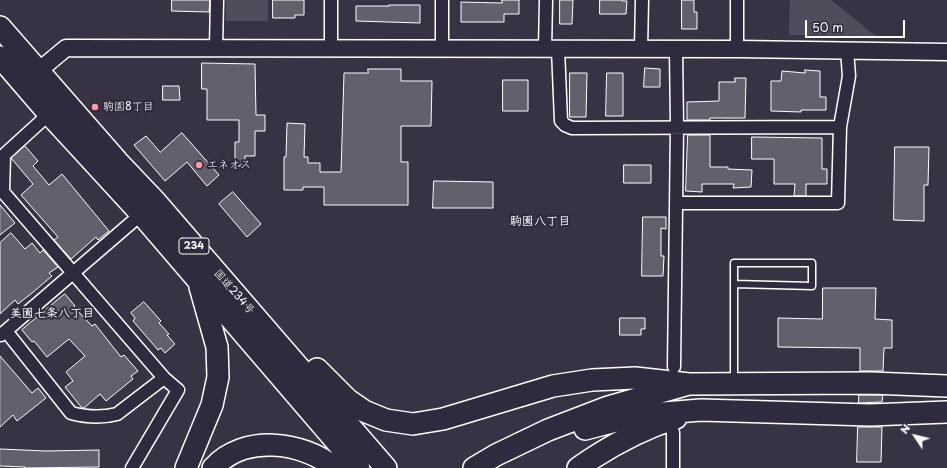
<!DOCTYPE html>
<html>
<head>
<meta charset="utf-8">
<style>
  body { margin:0 }
  #map { position:relative; width:947px; height:468px; overflow:hidden; background:#373345; font-family:"Playpen Sans",sans-serif }
  canvas { display:block }
  .north { position:absolute; left:895px; top:416px; width:40px; height:40px; -webkit-text-stroke:3px #2f2a3d; paint-order:stroke; rotate:305deg; font-size:11px; font-weight:700; line-height:16px; text-align:center; color:#fff }
  .north::after { content:''; display:block; margin:auto; width:14px; height:18px; background:#fff; clip-path:polygon(50% 0,100% 100%,50% 72%,0 100%) }
  .scale { position:absolute; left:805px; top:20px; width:100px; height:18px; box-sizing:border-box; border:2px solid #fff; border-top:0; padding-left:5px; font-size:12px; line-height:14px; white-space:nowrap; color:#fff; -webkit-text-stroke:3px #2f2a3d; paint-order:stroke }
</style>
</head>
<body>
<div id="map">
<canvas width="947" height="468"></canvas>
<div class="north">N</div>
<div class="scale">50 m</div>
</div>
<script>
const c = document.querySelector('canvas').getContext('2d');
c.lineJoin = 'round';
function paint(path, color) { c.fillStyle = color; c.fill(path, 'evenodd'); }
function stroke(path, color, width, dash) { c.strokeStyle = color; c.lineWidth = width; c.lineCap = dash ? 'butt' : 'round'; c.setLineDash(dash || []); c.stroke(path); }
function label(font, color, halo, rows, align = 'center') {
  c.font = font + ' "Playpen Sans","Klee One",sans-serif'; c.lineWidth = 4; c.setLineDash([]); c.textBaseline = 'middle'; c.strokeStyle = halo; c.fillStyle = color; for (const [text, x, y, turn = 0] of rows) {
    c.save(); c.translate(x, y); c.rotate((+turn || 0) * Math.PI / 180); c.textAlign = isNaN(turn) ? turn : align; if (halo) c.strokeText(text, 0, 0); c.fillText(text, 0, 0); c.restore();
  }
}
paint(new Path2D(`
  M 226,0 L 268,0 L 268,21 L 226,21 Z
  M 790,0 L 831,0 L 876,36 L 789,35 Z`), '#514c5c');
const building = new Path2D(`
  M 172,0 L 210,0 L 209,12 L 172,11 Z
  M 273,0 L 304,0 L 304,15 L 295,15 L 295,18 L 273,18 Z
  M 502,0 L 519,0 L 519,14 L 504,14 L 504,22 L 461,22 L 461,2 L 502,3 Z
  M 560,0 L 573,0 L 572,24 L 560,24 Z
  M 600,0 L 622,0 L 622,1 L 627,1 L 626,14 L 600,14 Z
  M 682,0 L 694,0 L 694,12 L 697,12 L 697,29 L 682,29 Z
  M 389,5 L 420,5 L 420,23 L 356,21 L 356,6 L 389,6 Z
  M 202,63 L 255,64 L 256,115 L 265,115 L 265,131 L 255,131 L 255,156 L 245,156 L 245,166 L 235,166 L 235,142 L 239,142 L 239,120 L 207,120 L 207,89 L 202,89 Z
  M 645,68 L 660,69 L 660,87 L 644,87 Z
  M 368,69 L 401,69 L 401,81 L 432,81 L 431,126 L 401,126 L 401,162 L 408,162 L 408,205 L 324,205 L 324,187 L 303,187 L 303,190 L 284,190 L 284,157 L 286,157 L 287,123 L 305,124 L 304,157 L 308,157 L 308,163 L 320,163 L 320,172 L 341,172 L 344,73 L 368,73 Z
  M 805,70 L 820,71 L 820,97 L 826,97 L 826,110 L 801,110 L 801,112 L 771,111 L 771,81 L 781,81 L 782,71 L 805,73 Z
  M 570,73 L 587,73 L 586,117 L 570,117 Z
  M 607,73 L 623,73 L 623,116 L 606,116 Z
  M 735,78 L 746,78 L 745,118 L 710,118 L 710,120 L 687,120 L 687,102 L 719,101 L 719,82 L 735,82 Z
  M 503,80 L 528,80 L 528,111 L 503,111 Z
  M 163,86 L 179,86 L 180,100 L 163,100 Z
  M 182,133 L 219,175 L 207,186 L 187,162 L 165,181 L 134,145 L 146,136 L 160,152 Z
  M 688,135 L 710,135 L 710,167 L 728,167 L 728,169 L 752,170 L 751,187 L 733,188 L 734,184 L 702,184 L 702,192 L 686,191 Z
  M 752,137 L 822,138 L 822,169 L 827,169 L 827,184 L 806,184 L 806,196 L 794,196 L 795,184 L 774,184 L 774,159 L 752,159 Z
  M 25,146 L 38,161 L 33,166 L 49,185 L 62,174 L 109,231 L 98,240 L 96,237 L 71,259 L 54,240 L 58,237 L 21,195 L 33,184 L 11,158 Z
  M 895,147 L 929,147 L 928,185 L 924,185 L 924,221 L 894,220 Z
  M 624,165 L 651,165 L 651,183 L 624,183 Z
  M 434,181 L 493,182 L 493,208 L 433,208 Z
  M 233,192 L 261,224 L 247,237 L 219,204 Z
  M 0,205 L 15,223 L 0,235 Z
  M 643,217 L 666,217 L 666,229 L 661,228 L 661,256 L 664,256 L 663,276 L 642,276 Z
  M 11,233 L 25,249 L 32,243 L 40,253 L 43,250 L 58,267 L 49,273 L 52,276 L 32,293 L 18,304 L 15,300 L 0,314 L 0,243 Z
  M 823,288 L 876,288 L 875,319 L 892,320 L 892,348 L 884,348 L 883,371 L 860,371 L 860,348 L 778,347 L 778,318 L 822,319 Z
  M 65,294 L 75,306 L 74,307 L 92,326 L 95,324 L 121,357 L 124,355 L 138,371 L 131,376 L 133,379 L 106,401 L 100,394 L 84,408 L 82,408 L 65,387 L 73,381 L 66,372 L 85,356 L 69,339 L 47,357 L 34,341 L 32,342 L 22,330 Z
  M 144,302 L 161,321 L 159,323 L 169,334 L 167,335 L 175,344 L 165,353 L 161,348 L 158,350 L 133,321 L 135,318 L 131,313 Z
  M 620,318 L 645,318 L 645,329 L 641,329 L 641,335 L 620,335 Z
  M 0,356 L 32,393 L 38,388 L 46,398 L 17,421 L 13,415 L 0,427 Z
  M 859,395 L 883,395 L 882,402 L 859,403 Z
  M 858,427 L 882,427 L 881,462 L 857,462 Z
  M 0,449 L 46,451 L 99,450 L 99,467 L 25,468 L 25,467 L 0,466 Z`);
paint(building, '#635f6d');
stroke(building, '#fff', 1);
const lane = new Path2D(`
  M 734,284 L 734,263 L 812,263 L 812,286 L 734,284 L 734,380`);
const street = new Path2D(`
  M 331,0 L 331,48
  M 216,48 L 217,0
  M 442,49 L 442,0
  M 545,49 L 546,0
  M 558,49 L 561,121 L 565,125 L 572,128 L 840,127
  M 641,49 L 642,0
  M 737,49 L 737,0
  M 49,114 L 4,155 L 3,192 L 164,378 L 178,390 L 132,468
  M 676,203 L 838,203 L 840,127 L 849,76 L 847,50
  M 6,331 L 71,413 C 86,417 102,418 117,414 L 164,378
  M 1,335 L 146,210
  M 674,367 L 677,127 L 676,49
  M 673,468 L 673,432`);
const secondary = new Path2D(`
  M 30,78 L 66,48 L 737,49 L 947,52`);
const highway = new Path2D(`
  M 0,27 L 118,162 L 156,202 L 386,468
  M 0,57 L 49,114 L 141,214 L 359,468
  M 317,369 L 348,400 L 364,411 L 386,420 L 413,424 L 443,419 L 553,386 L 592,380 L 635,378 L 689,384
  M 585,429 L 639,415 L 701,410 L 870,415 L 947,412
  M 186,468 L 212,405 L 218,377 L 217,347 L 200,287
  M 213,468 C 244,434 302,441 335,468
  M 474,468 L 496,455 L 548,430 L 608,407 L 689,384 L 871,383 L 947,386
  M 578,468 C 608,447 641,429 676,418`);
stroke(lane, '#fff', 9);
stroke(street, '#fff', 15);
stroke(secondary, '#fff', 19);
stroke(highway, '#fff', 24);
stroke(lane, '#2f2a3d', 6);
stroke(street, '#2f2a3d', 12);
stroke(secondary, '#2f2a3d', 16);
stroke(highway, '#2f2a3d', 21);
for (const [x, y, r, color] of [
  [95,107,4,"#ff9aa2"],
  [199,165,4,"#ff9aa2"]
]) { const dot = new Path2D(); dot.arc(x, y, r, 0, 2 * Math.PI); c.fillStyle = color; c.fill(dot); stroke(dot, '#2f2a3d', 1.5); }
for (const [x, y, w] of [
  [194,246,30]
]) { const box = new Path2D(); box.roundRect(x - w / 2, y - 8, w, 16, 3); c.fillStyle = '#2f2a3d'; c.fill(box); stroke(box, '#fff', 1); }
label('bold 10px', '#fff', null, [
  ["234",194,246]
]);
label('11px', '#fff', '#2f2a3d', [
  ["駒園8丁目",103,107],
  ["エネオス",207,165]
], 'left');
label('11px', '#fff', '#2f2a3d', [
  ["国道234号",234,292,49]
]);
label('bold 12px', '#fff', '#2f2a3d', [
  ["駒園八丁目",540,222],
  ["美園七条八丁目",52,314]
]);
</script>
</body>
</html>
